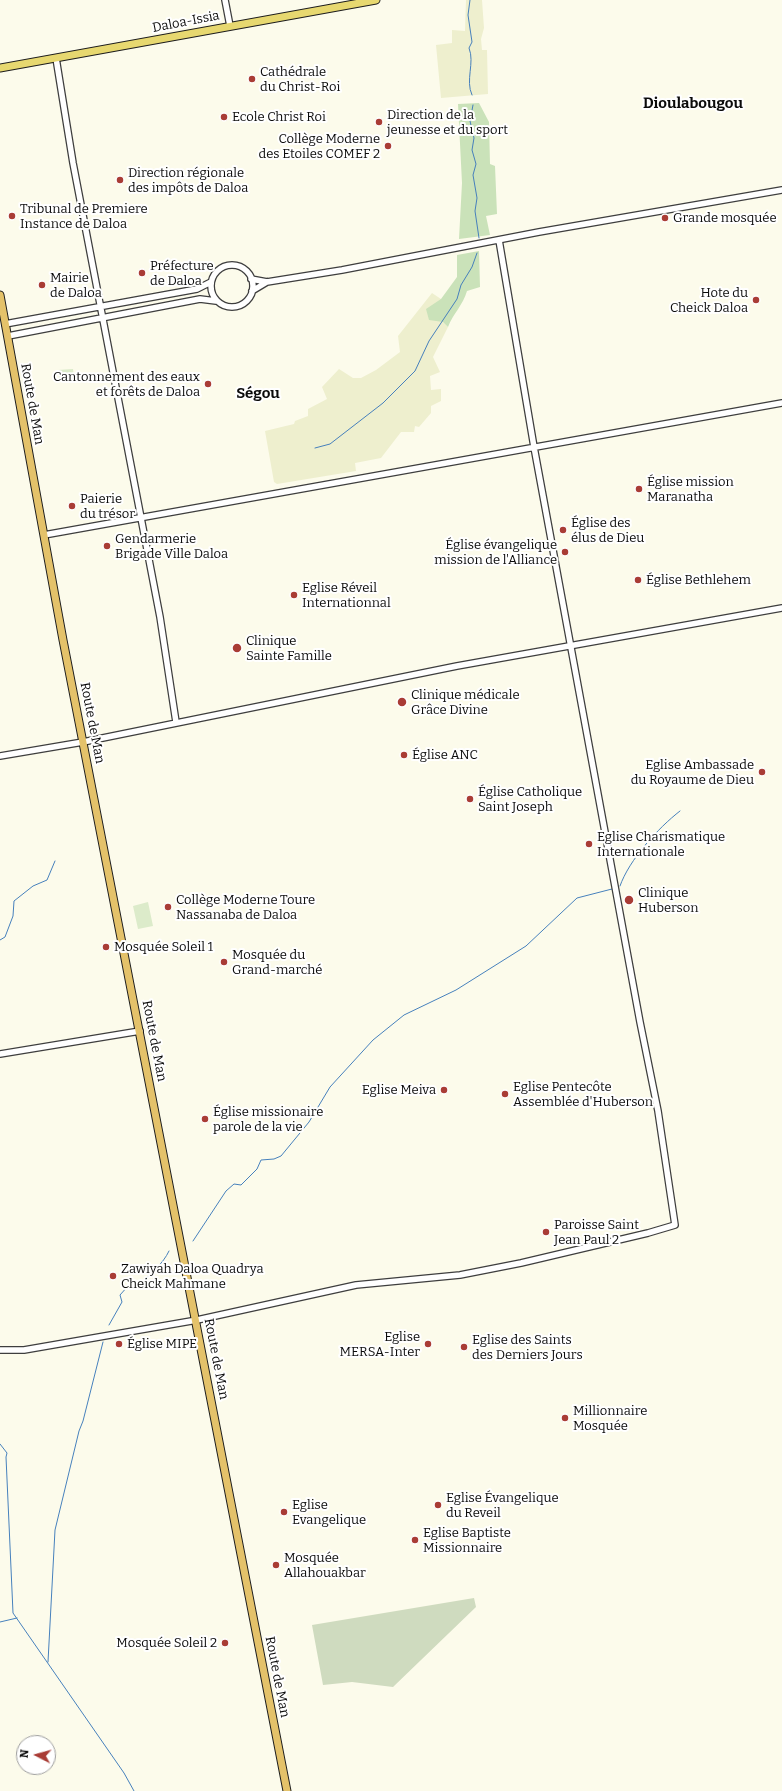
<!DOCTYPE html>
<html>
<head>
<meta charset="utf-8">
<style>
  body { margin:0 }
  #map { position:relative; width:782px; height:1791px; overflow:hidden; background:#fcfbeb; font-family:Bitter,serif }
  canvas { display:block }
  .north { position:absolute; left:16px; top:1735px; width:40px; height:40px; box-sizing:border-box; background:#fff; border:1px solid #9d9d9d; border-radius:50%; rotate:276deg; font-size:11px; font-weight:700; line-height:16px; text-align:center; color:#0b0b0b }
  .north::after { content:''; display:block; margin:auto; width:14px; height:18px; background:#a93c35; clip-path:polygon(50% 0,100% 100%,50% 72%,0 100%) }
</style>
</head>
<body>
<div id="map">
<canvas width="782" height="1791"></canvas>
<div class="north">N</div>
</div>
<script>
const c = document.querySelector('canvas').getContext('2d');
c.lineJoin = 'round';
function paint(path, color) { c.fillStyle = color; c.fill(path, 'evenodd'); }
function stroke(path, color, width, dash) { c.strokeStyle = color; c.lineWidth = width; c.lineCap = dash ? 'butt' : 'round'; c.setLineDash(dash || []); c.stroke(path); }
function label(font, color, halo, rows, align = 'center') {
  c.font = font + ' Bitter,serif'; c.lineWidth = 4; c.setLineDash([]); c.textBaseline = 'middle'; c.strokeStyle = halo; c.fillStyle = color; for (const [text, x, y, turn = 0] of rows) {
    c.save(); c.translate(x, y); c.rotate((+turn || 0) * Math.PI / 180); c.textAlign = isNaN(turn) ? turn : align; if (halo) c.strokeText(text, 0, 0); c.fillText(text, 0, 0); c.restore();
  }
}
paint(new Path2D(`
  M 466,0 L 482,0 L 484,28 L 481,39 L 482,50 L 487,50 L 488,94 L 441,98 L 436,45 L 452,43 L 452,30 L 465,31 Z
  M 432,293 L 441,299 L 443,322 L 448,327 L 433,357 L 440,372 L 430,376 L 431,390 L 441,389 L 441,401 L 431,406 L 431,413 L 419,427 L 415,426 L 414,432 L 401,432 L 381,458 L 355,463 L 356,471 L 277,484 L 274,482 L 265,431 L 294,424 L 295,421 L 308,416 L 308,409 L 327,399 L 322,387 L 339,369 L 353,378 L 361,378 L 376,370 L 400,352 L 398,336 Z`), '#eeefce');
paint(new Path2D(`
  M 479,103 L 489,122 L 490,164 L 495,166 L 497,214 L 486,216 L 490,235 L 459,239 L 462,183 L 458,104 Z
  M 479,251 L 480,287 L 467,291 C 463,305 453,314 448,327 L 443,322 L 429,320 L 426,309 L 441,299 L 457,277 L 457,255 Z`), '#cae2b9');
paint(new Path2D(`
  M 474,1598 L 476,1607 L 393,1687 L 352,1682 L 323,1685 L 312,1625 Z`), '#cfdbbf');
paint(new Path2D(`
  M 73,369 L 74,376 L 59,378 L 58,370 Z
  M 148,902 L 153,926 L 138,929 L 133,906 Z`), '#dcebca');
stroke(new Path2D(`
  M 470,0 L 468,15 L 472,42 L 469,48 C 475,63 465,80 472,95
  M 473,105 L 470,121 L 474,138 L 472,150 L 476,164 L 473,175 L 477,198 L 475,211 L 479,238
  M 315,448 L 330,444 L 383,403 L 415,371 L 429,341 L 457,299 L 461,285 L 472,267 L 477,253
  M 620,886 C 629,860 658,828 680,811
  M 0,940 L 5,937 L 13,916 L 14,901 L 33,886 L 47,880 L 55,861
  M 193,1241 L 226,1191 L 234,1184 L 241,1185 L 257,1169 L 261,1160 L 274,1159 L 281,1156 L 309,1122 L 330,1087 L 373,1040 L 404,1015 L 456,990 L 526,946 L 577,898 L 612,889
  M 109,1325 L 122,1302 L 120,1295 L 128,1286 L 141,1284 C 151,1273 163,1264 169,1251
  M 0,1444 L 7,1453 L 6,1457 L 13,1613 L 124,1773 L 134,1791
  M 0,1622 L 17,1618
  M 48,1662 L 55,1530 L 79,1431 L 83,1421 L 103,1342`), '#4680bc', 1);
const tertiary = new Path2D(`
  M 225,0 L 230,26
  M 56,58 L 73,163 L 160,617 L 176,722
  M211 286a21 21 0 1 1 42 0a21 21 0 1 1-42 0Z
  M 251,279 L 267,282 L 342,270 L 539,232 L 782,190
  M 252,291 L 267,282
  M 5,324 L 197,289 L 211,282
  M 8,336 L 200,299 L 216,301
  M 44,535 L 782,403
  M 0,756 L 83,742 L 457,666 L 782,608
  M 0,1054 L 140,1031
  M 0,1350 L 24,1350 L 197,1320 L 356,1285 L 460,1275 L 521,1263 L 648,1233 L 675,1225 L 658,1111 L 640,1022 L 534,447 L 499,240`);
const primary = new Path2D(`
  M 0,68 L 376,0`);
const trunk = new Path2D(`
  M 0,295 L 63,640 L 287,1791`);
stroke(tertiary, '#3e3e3e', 8);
stroke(primary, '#1c1c1c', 9);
stroke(trunk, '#1c1c1c', 9);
stroke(tertiary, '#fff', 5.5);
stroke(primary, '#e7d870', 7);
stroke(trunk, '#e4c26a', 7);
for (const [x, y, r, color] of [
  [252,79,4,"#a93c35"],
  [224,117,4,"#a93c35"],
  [379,122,4,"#a93c35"],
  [388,146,4,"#a93c35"],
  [120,180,4,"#a93c35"],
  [12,216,4,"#a93c35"],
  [665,218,4,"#a93c35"],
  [142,273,4,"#a93c35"],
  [42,285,4,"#a93c35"],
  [756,300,4,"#a93c35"],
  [208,384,4,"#a93c35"],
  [639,489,4,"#a93c35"],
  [72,506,4,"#a93c35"],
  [563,530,4,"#a93c35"],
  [107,546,4,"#a93c35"],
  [565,552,4,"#a93c35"],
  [638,580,4,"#a93c35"],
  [294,595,4,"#a93c35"],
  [237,648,5,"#a93c35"],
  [402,702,5,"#a93c35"],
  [404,755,4,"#a93c35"],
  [762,772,4,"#a93c35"],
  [470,799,4,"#a93c35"],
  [589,844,4,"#a93c35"],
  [629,900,5,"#a93c35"],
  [168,907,4,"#a93c35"],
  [106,947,4,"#a93c35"],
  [224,962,4,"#a93c35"],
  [444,1090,4,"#a93c35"],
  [505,1094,4,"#a93c35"],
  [205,1119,4,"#a93c35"],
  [546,1232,4,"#a93c35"],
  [113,1276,4,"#a93c35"],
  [119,1344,4,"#a93c35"],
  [428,1344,4,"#a93c35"],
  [464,1347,4,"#a93c35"],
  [565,1418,4,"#a93c35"],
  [438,1505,4,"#a93c35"],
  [284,1512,4,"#a93c35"],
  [415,1540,4,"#a93c35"],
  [276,1565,4,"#a93c35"],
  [225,1643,4,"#a93c35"]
]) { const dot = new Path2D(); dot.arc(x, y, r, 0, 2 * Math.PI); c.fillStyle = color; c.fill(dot); stroke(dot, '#fff', 1.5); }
label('13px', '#0b0b0b', '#fff', [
  ["Daloa-Issia",186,22,-11],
  ["Route de Man",32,404,80],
  ["Route de Man",92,723,79],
  ["Route de Man",154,1041,79],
  ["Route de Man",216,1359,79],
  ["Route de Man",277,1677,79]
]);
label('13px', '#0b0b0b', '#fff', [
  ["Cathédrale",260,72],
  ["du Christ-Roi",260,87],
  ["Direction de la",387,115],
  ["jeunesse et du sport",387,130],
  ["Ecole Christ Roi",232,117],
  ["Collège Moderne",380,139,"right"],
  ["des Etoiles COMEF 2",380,154,"right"],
  ["Direction régionale",128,173],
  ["des impôts de Daloa",128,188],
  ["Tribunal de Premiere",20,209],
  ["Instance de Daloa",20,224],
  ["Grande mosquée",673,218],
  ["Préfecture",150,266],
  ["de Daloa",150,281],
  ["Mairie",50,278],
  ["de Daloa",50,293],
  ["Hote du",748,293,"right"],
  ["Cheick Daloa",748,308,"right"],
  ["Cantonnement des eaux",200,377,"right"],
  ["et forêts de Daloa",200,392,"right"],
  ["Église mission",647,482],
  ["Maranatha",647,497],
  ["Paierie",80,499],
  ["du trésor",80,514],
  ["Église des",571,523],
  ["élus de Dieu",571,538],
  ["Gendarmerie",115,539],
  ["Brigade Ville Daloa",115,554],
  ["Église évangelique",557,545,"right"],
  ["mission de l'Alliance",557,560,"right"],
  ["Église Bethlehem",646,580],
  ["Eglise Réveil",302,588],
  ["Internationnal",302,603],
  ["Clinique",246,641],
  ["Sainte Famille",246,656],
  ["Clinique médicale",411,695],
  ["Grâce Divine",411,710],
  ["Église ANC",412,755],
  ["Eglise Ambassade",754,765,"right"],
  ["du Royaume de Dieu",754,780,"right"],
  ["Église Catholique",478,792],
  ["Saint Joseph",478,807],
  ["Eglise Charismatique",597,837],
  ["Internationale",597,852],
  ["Clinique",638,893],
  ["Huberson",638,908],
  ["Collège Moderne Toure",176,900],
  ["Nassanaba de Daloa",176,915],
  ["Mosquée Soleil 1",114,947],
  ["Mosquée du",232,955],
  ["Grand-marché",232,970],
  ["Eglise Pentecôte",513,1087],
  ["Assemblée d'Huberson",513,1102],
  ["Eglise Meiva",436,1090,"right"],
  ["Église missionaire",213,1112],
  ["parole de la vie",213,1127],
  ["Paroisse Saint",554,1225],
  ["Jean Paul 2",554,1240],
  ["Zawiyah Daloa Quadrya",121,1269],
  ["Cheick Mahmane",121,1284],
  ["Eglise",420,1337,"right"],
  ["MERSA-Inter",420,1352,"right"],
  ["Eglise des Saints",472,1340],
  ["des Derniers Jours",472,1355],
  ["Église MIPE",127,1344],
  ["Millionnaire",573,1411],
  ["Mosquée",573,1426],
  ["Eglise Évangelique",446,1498],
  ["du Reveil",446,1513],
  ["Eglise",292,1505],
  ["Evangelique",292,1520],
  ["Eglise Baptiste",423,1533],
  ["Missionnaire",423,1548],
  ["Mosquée",284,1558],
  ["Allahouakbar",284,1573],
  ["Mosquée Soleil 2",217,1643,"right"]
], 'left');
label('bold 15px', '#0b0b0b', '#fff', [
  ["Dioulabougou",693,104],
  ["Ségou",258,394]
]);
</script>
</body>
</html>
